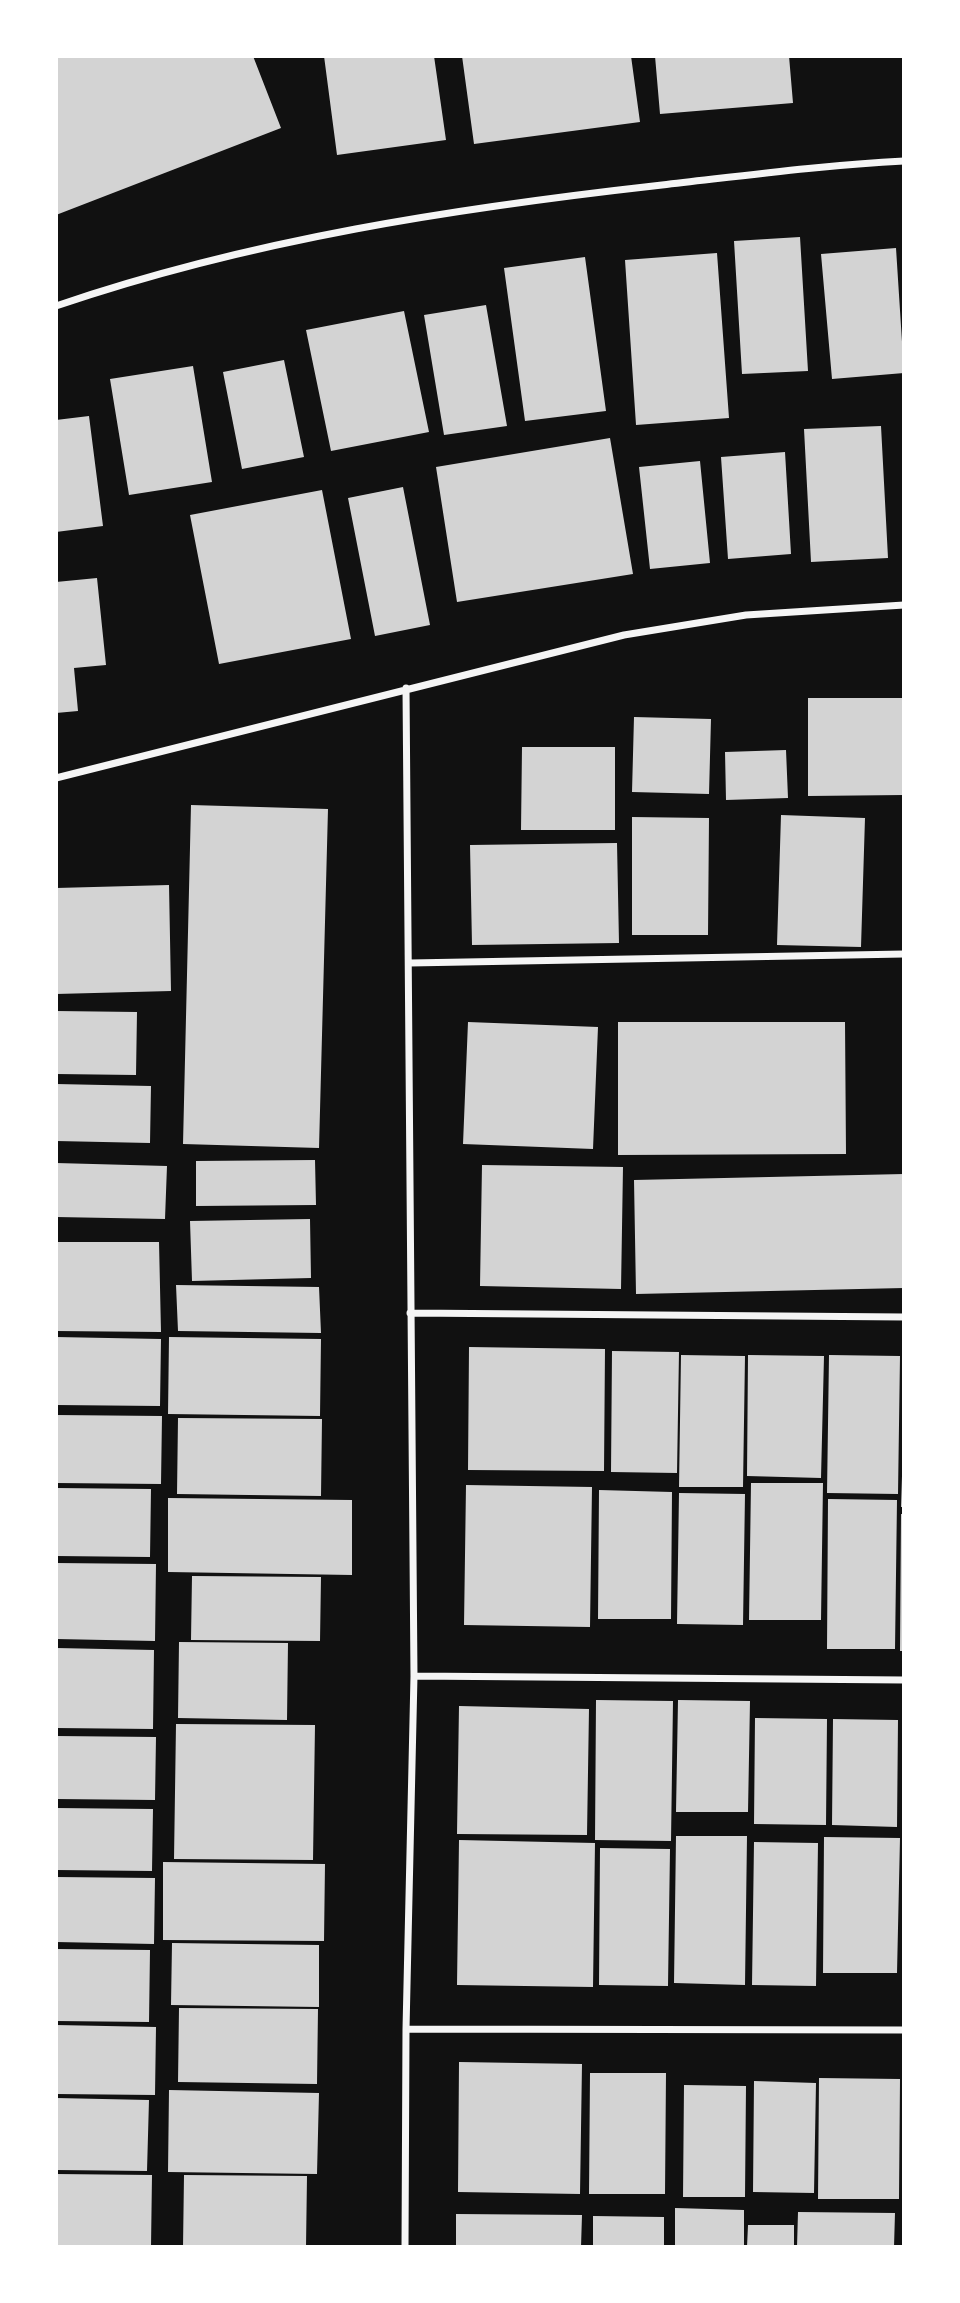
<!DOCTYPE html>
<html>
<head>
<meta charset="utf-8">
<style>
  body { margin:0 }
  #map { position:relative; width:960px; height:2303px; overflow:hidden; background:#111; font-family:"DM Sans",sans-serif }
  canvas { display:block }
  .frame { position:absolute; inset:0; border:58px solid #fff; pointer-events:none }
</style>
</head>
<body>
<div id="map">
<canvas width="960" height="2303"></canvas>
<div class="frame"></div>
</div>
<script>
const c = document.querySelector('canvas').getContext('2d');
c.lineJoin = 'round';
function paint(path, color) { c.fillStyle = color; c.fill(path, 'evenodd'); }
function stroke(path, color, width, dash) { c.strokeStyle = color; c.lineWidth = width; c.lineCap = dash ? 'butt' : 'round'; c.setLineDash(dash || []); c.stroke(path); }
paint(new Path2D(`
  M 56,56 L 253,56 L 281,128 L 56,215 Z
  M 324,56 L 434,56 L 446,140 L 337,155 Z
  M 462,56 L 631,56 L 640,122 L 474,144 Z
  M 655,56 L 789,56 L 793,103 L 660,114 Z
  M 800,237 L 808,371 L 742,374 L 734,241 Z
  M 896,248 L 904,373 L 832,379 L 821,254 Z
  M 717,253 L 729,418 L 636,425 L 625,260 Z
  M 585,257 L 606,411 L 525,421 L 504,268 Z
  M 486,305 L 507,426 L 444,435 L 424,315 Z
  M 404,311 L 429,432 L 331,451 L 306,330 Z
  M 284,360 L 304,457 L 242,469 L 223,372 Z
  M 193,366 L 212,482 L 129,495 L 110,379 Z
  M 89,416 L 103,526 L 56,532 L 56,420 Z
  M 881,426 L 888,558 L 811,562 L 804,429 Z
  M 610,438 L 633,574 L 457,602 L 436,467 Z
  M 785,452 L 791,554 L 728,559 L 721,457 Z
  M 700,461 L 710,563 L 650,569 L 639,467 Z
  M 403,487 L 430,625 L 375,636 L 348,498 Z
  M 322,490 L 351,639 L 219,664 L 190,515 Z
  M 97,578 L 106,665 L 74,668 L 78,711 L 56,713 L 56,582 Z
  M 808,698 L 904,698 L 904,795 L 808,796 Z
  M 634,717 L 711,719 L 709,794 L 632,792 Z
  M 522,747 L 615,747 L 615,830 L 521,830 Z
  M 786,750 L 788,798 L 726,800 L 725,752 Z
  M 191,805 L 328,809 L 319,1148 L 183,1144 Z
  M 781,815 L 865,818 L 861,947 L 777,945 Z
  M 632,817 L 709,818 L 708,935 L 632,935 Z
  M 617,843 L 619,943 L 472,945 L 470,845 Z
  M 169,885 L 171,991 L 56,994 L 56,888 Z
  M 56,1011 L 137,1012 L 136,1075 L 56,1074 Z
  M 468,1022 L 598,1027 L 593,1149 L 463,1144 Z
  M 618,1022 L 845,1022 L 846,1154 L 618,1155 Z
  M 56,1084 L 151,1086 L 150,1143 L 56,1141 Z
  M 315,1160 L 316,1205 L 196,1206 L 196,1161 Z
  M 56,1163 L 167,1166 L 165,1219 L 56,1217 Z
  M 482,1165 L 623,1167 L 621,1289 L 480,1286 Z
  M 904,1174 L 904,1288 L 636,1294 L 634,1180 Z
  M 310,1219 L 311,1278 L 192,1281 L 190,1221 Z
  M 56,1242 L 159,1242 L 161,1332 L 56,1331 Z
  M 176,1285 L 319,1287 L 321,1333 L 178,1331 Z
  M 56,1337 L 161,1339 L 160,1406 L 56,1405 Z
  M 169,1337 L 321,1339 L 320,1416 L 168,1414 Z
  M 469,1347 L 605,1349 L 604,1471 L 468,1470 Z
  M 612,1351 L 679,1352 L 677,1473 L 611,1472 Z
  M 681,1355 L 745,1356 L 743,1487 L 679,1487 Z
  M 748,1355 L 824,1356 L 821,1478 L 747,1476 Z
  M 829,1355 L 900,1356 L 898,1494 L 827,1493 Z
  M 56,1415 L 162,1416 L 161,1484 L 56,1483 Z
  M 178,1418 L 322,1419 L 321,1496 L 177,1494 Z
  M 902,1476 L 904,1476 L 904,1507 L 901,1507 Z
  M 751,1483 L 823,1483 L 821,1620 L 749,1620 Z
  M 466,1485 L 592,1487 L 590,1627 L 464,1625 Z
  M 56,1488 L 151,1489 L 150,1557 L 56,1556 Z
  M 599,1490 L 672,1492 L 671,1619 L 598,1619 Z
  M 679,1493 L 745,1494 L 743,1625 L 677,1624 Z
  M 168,1498 L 352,1500 L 352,1575 L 168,1572 Z
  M 828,1499 L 897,1500 L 895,1649 L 827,1649 Z
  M 901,1514 L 904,1514 L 904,1651 L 900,1651 Z
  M 56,1563 L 156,1564 L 155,1641 L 56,1639 Z
  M 192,1576 L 321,1577 L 320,1641 L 191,1640 Z
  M 179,1642 L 288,1643 L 287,1720 L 178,1718 Z
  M 56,1648 L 154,1650 L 153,1729 L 56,1728 Z
  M 596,1700 L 673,1701 L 671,1841 L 595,1840 Z
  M 678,1700 L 750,1701 L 748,1812 L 676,1812 Z
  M 459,1706 L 589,1709 L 587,1835 L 457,1834 Z
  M 755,1718 L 827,1719 L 826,1825 L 754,1824 Z
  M 833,1719 L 898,1720 L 897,1827 L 832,1825 Z
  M 176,1724 L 315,1725 L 313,1860 L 174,1859 Z
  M 56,1736 L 156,1737 L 155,1800 L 56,1799 Z
  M 56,1808 L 153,1809 L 152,1871 L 56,1870 Z
  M 676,1836 L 747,1836 L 745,1985 L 674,1983 Z
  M 824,1837 L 900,1838 L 897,1973 L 823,1973 Z
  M 459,1840 L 595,1843 L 593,1987 L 457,1985 Z
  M 754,1842 L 818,1843 L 816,1986 L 752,1985 Z
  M 600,1848 L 670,1849 L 668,1986 L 599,1985 Z
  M 163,1862 L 325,1864 L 324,1941 L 163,1940 Z
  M 56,1877 L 155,1878 L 154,1944 L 56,1942 Z
  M 172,1943 L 319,1945 L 319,2007 L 171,2005 Z
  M 56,1949 L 150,1950 L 149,2022 L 56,2021 Z
  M 179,2008 L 318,2009 L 317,2084 L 178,2082 Z
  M 56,2025 L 156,2027 L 155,2095 L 56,2094 Z
  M 459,2062 L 582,2064 L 580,2194 L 458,2192 Z
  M 590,2073 L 666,2073 L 665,2194 L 589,2194 Z
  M 819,2078 L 900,2079 L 899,2199 L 818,2199 Z
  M 754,2081 L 816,2083 L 814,2193 L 753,2192 Z
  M 684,2085 L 746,2086 L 745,2197 L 683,2197 Z
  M 169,2090 L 319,2093 L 317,2174 L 168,2172 Z
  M 56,2098 L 149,2100 L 147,2171 L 56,2170 Z
  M 56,2174 L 152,2175 L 151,2247 L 56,2247 Z
  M 184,2175 L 307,2176 L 306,2247 L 183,2247 Z
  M 675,2208 L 744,2210 L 744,2247 L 675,2247 Z
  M 798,2212 L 895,2213 L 894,2247 L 797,2247 Z
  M 456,2214 L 582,2215 L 581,2247 L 456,2247 Z
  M 593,2216 L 664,2217 L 664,2247 L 593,2247 Z
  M 748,2225 L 794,2225 L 794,2247 L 747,2247 Z`), '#d3d3d3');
stroke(new Path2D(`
  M 56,306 C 252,239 457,208 662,185 C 742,176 823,165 904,161
  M 56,778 L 624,635 L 746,615 L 904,605
  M 410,963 L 904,954
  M 410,1313 L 904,1317
  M 414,1676 L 904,1680
  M 406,2029 L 904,2030
  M 405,2247 L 406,2029 L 414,1676 L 406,688`), '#f5f5f5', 7);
</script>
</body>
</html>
